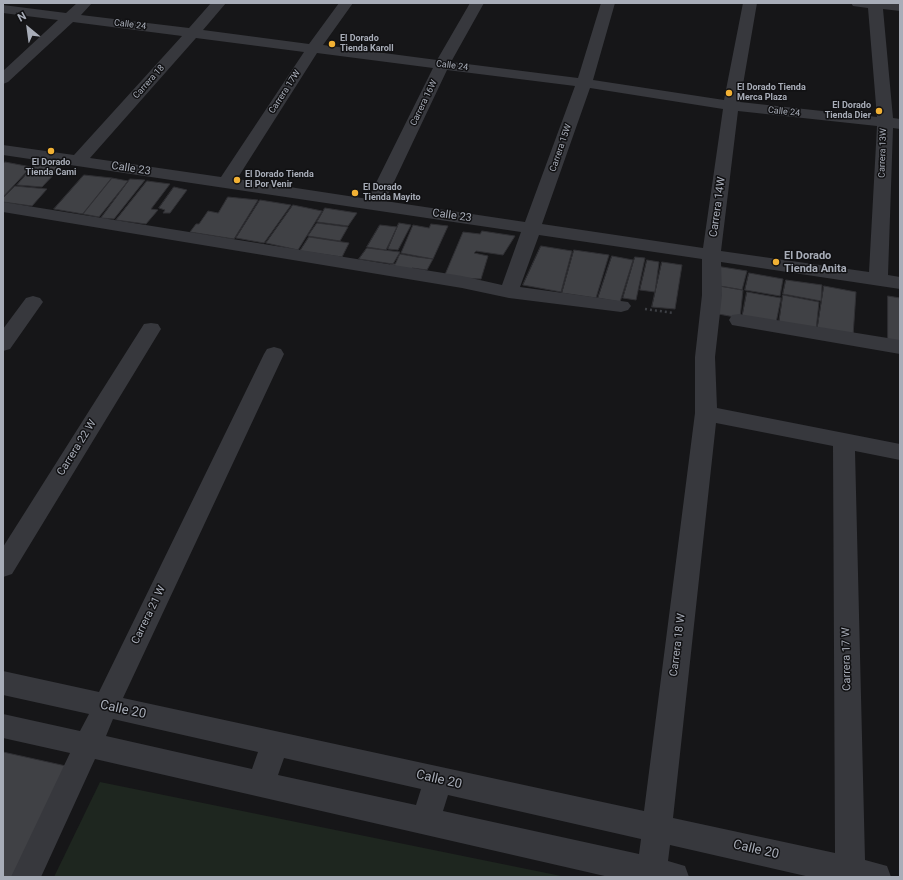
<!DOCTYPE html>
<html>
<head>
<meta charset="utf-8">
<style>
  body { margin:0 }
  #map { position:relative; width:903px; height:880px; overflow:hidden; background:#161618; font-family:Roboto,sans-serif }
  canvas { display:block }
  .frame { position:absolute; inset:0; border:4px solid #a8adb8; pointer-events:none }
  .north { position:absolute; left:8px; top:8px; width:40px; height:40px; -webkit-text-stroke:3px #111113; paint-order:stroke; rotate:331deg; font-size:11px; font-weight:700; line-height:16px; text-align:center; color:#a8adb8 }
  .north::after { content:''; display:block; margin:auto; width:14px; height:18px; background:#a8adb8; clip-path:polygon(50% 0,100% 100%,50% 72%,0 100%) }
</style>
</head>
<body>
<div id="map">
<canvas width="903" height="880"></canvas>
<div class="frame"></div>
<div class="north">N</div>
</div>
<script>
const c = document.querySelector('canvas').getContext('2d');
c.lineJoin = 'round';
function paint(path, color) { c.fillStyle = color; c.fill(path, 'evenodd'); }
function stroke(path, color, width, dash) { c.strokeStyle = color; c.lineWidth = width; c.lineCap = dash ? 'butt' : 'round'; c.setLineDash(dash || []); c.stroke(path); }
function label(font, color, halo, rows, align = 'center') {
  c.font = font + ' Roboto,sans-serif'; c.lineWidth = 3; c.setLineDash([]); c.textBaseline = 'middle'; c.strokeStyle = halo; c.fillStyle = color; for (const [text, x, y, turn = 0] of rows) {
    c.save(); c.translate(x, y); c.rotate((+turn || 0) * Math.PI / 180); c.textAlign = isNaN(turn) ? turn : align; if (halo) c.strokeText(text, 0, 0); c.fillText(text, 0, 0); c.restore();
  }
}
paint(new Path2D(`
  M 100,782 L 566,877 L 54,877 Z`), '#1e261f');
const building = new Path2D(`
  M 5,162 L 31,167 L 3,197 L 3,164 Z
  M 36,163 L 61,167 L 42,187 L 17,185 Z
  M 84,175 L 112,178 L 83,214 L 54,209 Z
  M 112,178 L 128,181 L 99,217 L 83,214 Z
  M 130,179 L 145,180 L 114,219 L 101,218 Z
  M 147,181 L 170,184 L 151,209 L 158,210 L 146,224 L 116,220 Z
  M 15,186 L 47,189 L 32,206 L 3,202 L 3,198 Z
  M 174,187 L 187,190 L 170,213 L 163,213 L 165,210 L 159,208 Z
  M 228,197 L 258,200 L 234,239 L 190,232 L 196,224 L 199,224 L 208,211 L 218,213 Z
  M 260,200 L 291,205 L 264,243 L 236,238 Z
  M 293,205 L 322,211 L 298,250 L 266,243 Z
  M 325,208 L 357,213 L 348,226 L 317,222 Z
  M 317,223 L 348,227 L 340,241 L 308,236 Z
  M 399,223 L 411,225 L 398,250 L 388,249 Z
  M 431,224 L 448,226 L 433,259 L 401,253 L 413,225 L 429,228 Z
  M 380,225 L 397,227 L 386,250 L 367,247 Z
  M 482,231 L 515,236 L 503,255 L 476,251 L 474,253 L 488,256 L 481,279 L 444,277 L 463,232 L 480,234 Z
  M 309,237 L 349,243 L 342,257 L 300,251 Z
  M 541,246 L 572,251 L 561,292 L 523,285 Z
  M 367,248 L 400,252 L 393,264 L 359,259 Z
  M 574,250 L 609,255 L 596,298 L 562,293 Z
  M 400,254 L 417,257 L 433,259 L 427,270 L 412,268 L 410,272 L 390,264 L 395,264 Z
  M 612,256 L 633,260 L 620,302 L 598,298 Z
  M 635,257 L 645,258 L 636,300 L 623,298 Z
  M 647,260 L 659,262 L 655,292 L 640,290 Z
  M 662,262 L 682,265 L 675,309 L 652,307 Z
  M 716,266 L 747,271 L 742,290 L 714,285 Z
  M 749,273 L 783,279 L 780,296 L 745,290 Z
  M 786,280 L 822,285 L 821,301 L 783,294 Z
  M 714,285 L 743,290 L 740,318 L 713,313 Z
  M 824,286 L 856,292 L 853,336 L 817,331 Z
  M 747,292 L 781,298 L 776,323 L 742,318 Z
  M 783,295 L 819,302 L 816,330 L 779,323 Z
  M 888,296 L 900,298 L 900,344 L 888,342 Z
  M 3,752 L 66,766 L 12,877 L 3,877 Z`);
paint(building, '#404145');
stroke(building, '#303034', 1);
stroke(new Path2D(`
  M 645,309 L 674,313`), '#3d3f44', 2.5, [2, 3]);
paint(new Path2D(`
  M 77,3 L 92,3 L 81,15 L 189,28 L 211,3 L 226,3 L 203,30 L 309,44 L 339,3 L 353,3 L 323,45 L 437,60 L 470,3 L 484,3 L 451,62 L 578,78 L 601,3 L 615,3 L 593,80 L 724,100 L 743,3 L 757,3 L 740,102 L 877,117 L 868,8 L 853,6 L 851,3 L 900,3 L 900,11 L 883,9 L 893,118 L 900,119 L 900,129 L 893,128 L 888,275 L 900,277 L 900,289 L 721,262 L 722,295 L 715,357 L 717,408 L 900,444 L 900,460 L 855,451 L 865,860 L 887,866 L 891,877 L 810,877 L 670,845 L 668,861 L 685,866 L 689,877 L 609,877 L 95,759 L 41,877 L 11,877 L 70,753 L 3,738 L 3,714 L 80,731 L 89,714 L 3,695 L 3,671 L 99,692 L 264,354 L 267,349 L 274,347 L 281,349 L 284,354 L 123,698 L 644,811 L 695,413 L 695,357 L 702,295 L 702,259 L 539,235 L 520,287 L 628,302 L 631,306 L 628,310 L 621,312 L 509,298 L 462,288 L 3,212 L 3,202 L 462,276 L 502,285 L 521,232 L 3,155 L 3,145 L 74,155 L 182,36 L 73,22 L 8,82 L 3,84 L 3,71 L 58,20 L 3,13 L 3,5 L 66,13 ZM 196,38 L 304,52 L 221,177 L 90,158 ZM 317,53 L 433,68 L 368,199 L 237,179 ZM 447,70 L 575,86 L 525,222 L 385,201 ZM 590,88 L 723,109 L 703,248 L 542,224 ZM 738,111 L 877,126 L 869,272 L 721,251 ZM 716,423 L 833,446 L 835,853 L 673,818 ZM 113,719 L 258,752 L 252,769 L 106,736 ZM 284,758 L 421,789 L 416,805 L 278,775 ZM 448,795 L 641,839 L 639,854 L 443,811 Z
  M 33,296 L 40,298 L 43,302 L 10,349 L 3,351 L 3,329 L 26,298 Z
  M 739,314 L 900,340 L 900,354 L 732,325 L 729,320 L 732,315 Z
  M 151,323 L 158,324 L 161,329 L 12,574 L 3,577 L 3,547 L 144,324 Z`), '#37383d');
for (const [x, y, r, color] of [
  [332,44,4,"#f2b134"],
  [729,93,4,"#f2b134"],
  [879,111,4,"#f2b134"],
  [51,151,4,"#f2b134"],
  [237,180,4,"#f2b134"],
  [355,193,4,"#f2b134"],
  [776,262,4,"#f2b134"]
]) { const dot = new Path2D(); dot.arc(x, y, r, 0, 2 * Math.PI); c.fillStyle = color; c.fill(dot); stroke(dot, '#111113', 1.5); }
label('9px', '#a8adb8', '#111113', [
  ["Calle 24",130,25,7],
  ["Calle 24",452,66,7],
  ["Carrera 18",149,82,-48],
  ["Carrera 17W",285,92,-57],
  ["Carrera 16W",424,103,-64],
  ["Calle 24",784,112,6],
  ["Carrera 15W",561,148,-71],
  ["Carrera 13W",883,153,-88]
]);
label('bold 9px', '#a8adb8', '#111113', [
  ["El Dorado",340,39],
  ["Tienda Karoll",340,49],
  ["El Dorado Tienda",737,88],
  ["Merca Plaza",737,98],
  ["El Dorado",871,106,"right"],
  ["Tienda Dier",871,116,"right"],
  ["El Dorado",51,163,"center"],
  ["Tienda Cami",51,173,"center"],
  ["El Dorado Tienda",245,175],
  ["El Por Venir",245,185],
  ["El Dorado",363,188],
  ["Tienda Mayito",363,198]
], 'left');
label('11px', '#a8adb8', '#111113', [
  ["Calle 23",131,169,9],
  ["Carrera 14W",718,207,-82],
  ["Calle 23",452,216,8],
  ["Carrera 22 W",77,448,-58],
  ["Carrera 21 W",149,615,-64],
  ["Carrera 18 W",678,645,-83],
  ["Carrera 17 W",847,659,-91]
]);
label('bold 11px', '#a8adb8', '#111113', [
  ["El Dorado",784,256],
  ["Tienda Anita",784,269]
], 'left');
label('13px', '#a8adb8', '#111113', [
  ["Calle 20",123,710,12],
  ["Calle 20",439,780,13],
  ["Calle 20",756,850,13]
]);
</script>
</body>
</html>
